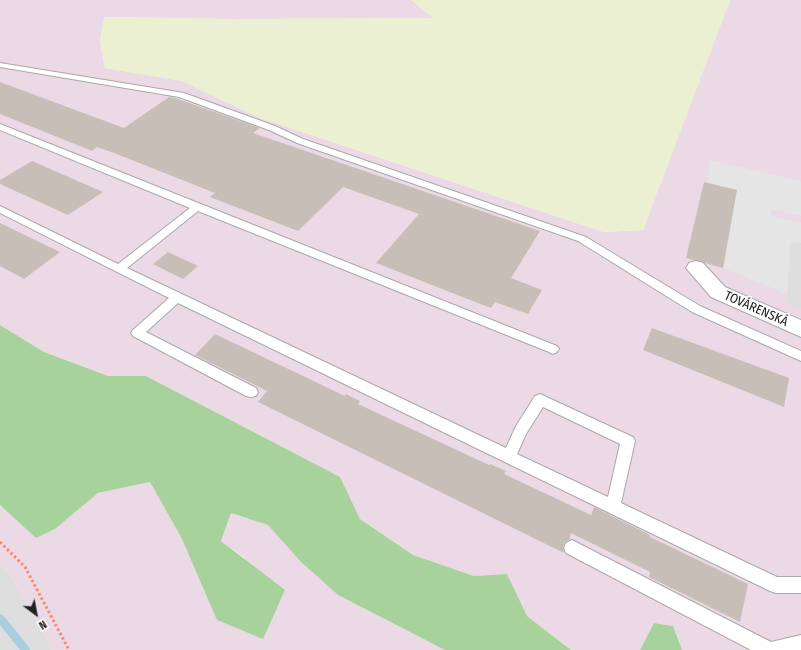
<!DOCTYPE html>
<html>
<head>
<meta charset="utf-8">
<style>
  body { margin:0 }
  #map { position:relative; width:801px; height:650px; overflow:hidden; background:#f2efe8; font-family:"Fira Sans Condensed",sans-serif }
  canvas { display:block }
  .north { position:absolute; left:16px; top:594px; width:40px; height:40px; -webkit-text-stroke:3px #fff; paint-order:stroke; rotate:148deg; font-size:11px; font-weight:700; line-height:16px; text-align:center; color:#212121 }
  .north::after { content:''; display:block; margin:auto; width:14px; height:18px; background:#212121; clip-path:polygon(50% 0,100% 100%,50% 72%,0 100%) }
</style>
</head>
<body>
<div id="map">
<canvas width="801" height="650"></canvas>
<div class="north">N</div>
</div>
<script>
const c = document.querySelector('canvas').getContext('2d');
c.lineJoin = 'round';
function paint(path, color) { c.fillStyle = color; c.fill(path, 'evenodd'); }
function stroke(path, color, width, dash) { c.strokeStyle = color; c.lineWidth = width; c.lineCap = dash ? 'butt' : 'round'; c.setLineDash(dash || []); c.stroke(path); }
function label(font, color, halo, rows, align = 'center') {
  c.font = font + ' "Fira Sans Condensed",sans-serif'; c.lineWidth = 3; c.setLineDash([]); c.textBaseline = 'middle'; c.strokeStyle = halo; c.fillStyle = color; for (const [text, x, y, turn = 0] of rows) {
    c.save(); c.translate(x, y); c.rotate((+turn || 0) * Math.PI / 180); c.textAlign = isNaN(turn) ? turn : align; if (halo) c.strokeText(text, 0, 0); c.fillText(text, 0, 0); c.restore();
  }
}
paint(new Path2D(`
  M 790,241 L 801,243 L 801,310 L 786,303 Z
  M 0,563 L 9,572 L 53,650 L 0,650 Z`), '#dfdede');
paint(new Path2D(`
  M 0,0 L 411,0 L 434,18 L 232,19 L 105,17 L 100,42 L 105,68 L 182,81 L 260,118 L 604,232 L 643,230 L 730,0 L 801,0 L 801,243 L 790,241 L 786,303 L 801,310 L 801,650 L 682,650 L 673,626 L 655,623 L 640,650 L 571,650 L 527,616 L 507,574 L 474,576 L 413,555 L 360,519 L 340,477 L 146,376 L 108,376 L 44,352 L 0,325 Z
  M 150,482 L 182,539 L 247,559 L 221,541 L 231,513 L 268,525 L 301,562 L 338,595 L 445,650 L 53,650 L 9,572 L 0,563 L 0,505 L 36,538 L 55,529 L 98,493 Z`), '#ebdae6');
paint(new Path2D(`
  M 411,0 L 730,0 L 643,230 L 604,232 L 260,118 L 182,81 L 105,68 L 100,42 L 104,17 L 232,19 L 433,18 Z`), '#ecf0d3');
paint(new Path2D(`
  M 0,325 L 44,352 L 108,376 L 146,376 L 340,477 L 360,519 L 413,555 L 474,576 L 507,574 L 527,616 L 571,650 L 445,650 L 338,595 L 301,562 L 268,525 L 231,513 L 221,541 L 285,590 L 263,639 L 217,620 L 182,539 L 150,482 L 98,493 L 55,529 L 36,538 L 0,505 Z
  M 654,623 L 673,626 L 682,650 L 640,650 Z`), '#a7d29c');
paint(new Path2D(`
  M 709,160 L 801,181 L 801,216 L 772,209 L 770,216 L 801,223 L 801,243 L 790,241 L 787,294 L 723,268 L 737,190 L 708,183 Z`), '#e5e5e5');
paint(new Path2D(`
  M 0,614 L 3,615 L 29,647 L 30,650 L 20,650 L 0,625 Z`), '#a8cee0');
paint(new Path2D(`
  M 0,82 L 124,128 L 169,97 L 175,98 L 260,128 L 253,133 L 540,231 L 511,278 L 542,290 L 528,314 L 495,302 L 491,308 L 470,300 L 376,263 L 419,214 L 343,187 L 298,231 L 210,197 L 215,193 L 114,153 L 97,147 L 92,151 L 0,114 Z
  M 32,161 L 103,192 L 68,215 L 0,184 L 0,180 Z
  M 704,182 L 737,190 L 723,268 L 686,258 Z
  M 0,223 L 60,252 L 24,279 L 0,266 Z
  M 168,252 L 198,266 L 183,279 L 153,264 Z
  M 652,328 L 789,378 L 784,407 L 643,350 Z
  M 215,334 L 345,396 L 346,394 L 360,401 L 358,404 L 489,465 L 490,464 L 506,471 L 504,474 L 591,515 L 594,507 L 650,535 L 650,537 L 748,584 L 740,622 L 649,577 L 650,572 L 571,533 L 569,540 L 565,542 L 563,547 L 564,553 L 258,402 L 267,391 L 195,355 Z`), '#c7bfb7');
const lane = new Path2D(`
  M 0,63 L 184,93 L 275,126 L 303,139 L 586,237 L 700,306 L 801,351 L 801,361 L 692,312 L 578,241 L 297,143 L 269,130 L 179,97 L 0,67 Z
  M 0,124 L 557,346 L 559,349 L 557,352 L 553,354 L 549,352 L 198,211 L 127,268 L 506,448 L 516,426 L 535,396 L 540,394 L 633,437 L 635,441 L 621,503 L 777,577 L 801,577 L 801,593 L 776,593 L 770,591 L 178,303 L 146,332 L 256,388 L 258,392 L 256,396 L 251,397 L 246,396 L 133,336 L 131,333 L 133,330 L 169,298 L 0,213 L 0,206 L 118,264 L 190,208 L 0,130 ZM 543,407 L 620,444 L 608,497 L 517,454 L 526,434 Z
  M 572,540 L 771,642 L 801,635 L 801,650 L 751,650 L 566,553 L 564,548 L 566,543 Z`);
const street = new Path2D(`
  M 696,261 L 703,263 L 725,287 L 801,320 L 801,337 L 711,297 L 686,268 L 689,263 Z`);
stroke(lane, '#a8a8a8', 2);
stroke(street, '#a8a8a8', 2);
stroke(new Path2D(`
  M 0,542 L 25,567 L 69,650`), '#fd886e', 3, [2.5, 2.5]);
paint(lane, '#fff');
paint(street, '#fff');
label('13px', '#212121', '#fff', [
  ["TOVÁRENSKÁ",756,309,24]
]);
</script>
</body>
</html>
